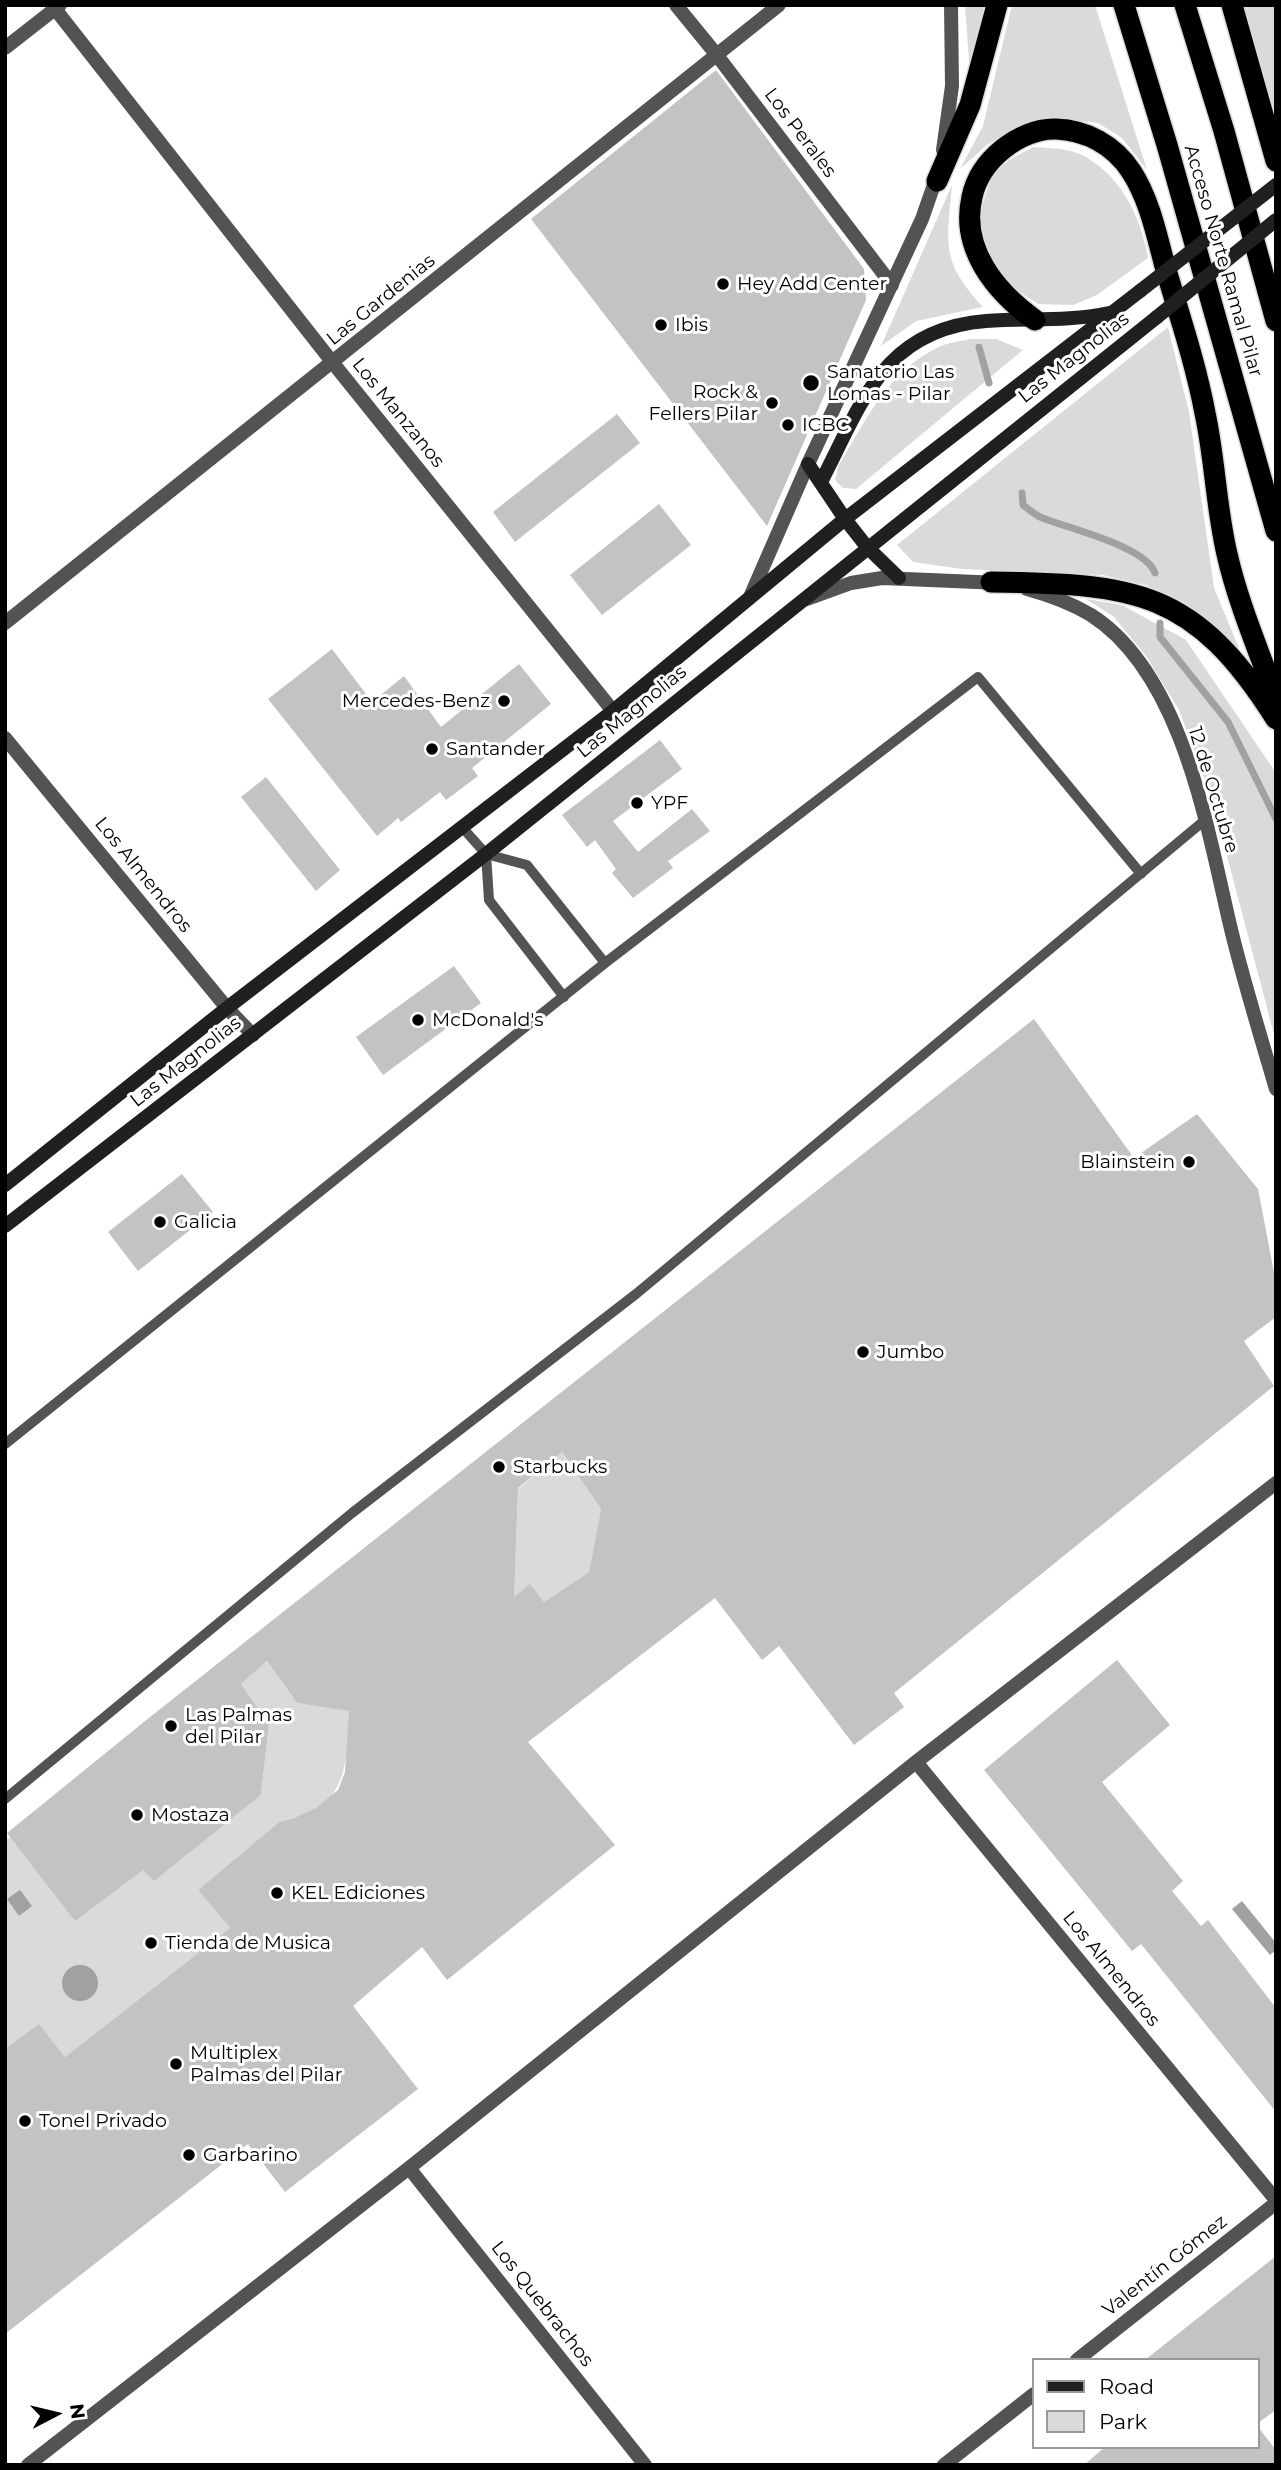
<!DOCTYPE html>
<html>
<head>
<meta charset="utf-8">
<style>
  body { margin:0 }
  #map { position:relative; width:1281px; height:2470px; overflow:hidden; background:#fff; font-family:Montserrat,sans-serif }
  canvas { display:block }
  .frame { position:absolute; inset:0; border:7px solid #000; pointer-events:none }
  .legend { position:absolute; left:1032px; top:2358px; width:228px; height:91px; box-sizing:border-box; background:#fff; border:2px solid #999; margin:0; padding:9px 12px; list-style:none; font-size:21px; color:#000 }
  .legend li { display:flex; align-items:center; gap:14px; height:35px }
  .legend b { width:35px; border:2px solid #999 }
  .north { position:absolute; left:21px; top:2379px; width:70px; height:70px; -webkit-text-stroke:5px #fff; paint-order:stroke; rotate:83deg; font-size:19px; font-weight:700; line-height:28px; text-align:center; color:#000 }
  .north::after { content:''; display:block; margin:auto; width:24px; height:32px; background:#000; clip-path:polygon(50% 0,100% 100%,50% 72%,0 100%) }
</style>
</head>
<body>
<div id="map">
<canvas width="1281" height="2470"></canvas>
<div class="frame"></div>
<ul class="legend">
<li><b style="height:9px;background:#202020"></b>Road</li>
<li><b style="height:19px;background:#dadada"></b>Park</li>
</ul>
<div class="north">N</div>
</div>
<script>
const c = document.querySelector('canvas').getContext('2d');
c.lineJoin = 'round';
function paint(path, color) { c.fillStyle = color; c.fill(path, 'evenodd'); }
function stroke(path, color, width, dash) { c.strokeStyle = color; c.lineWidth = width; c.lineCap = dash ? 'butt' : 'round'; c.setLineDash(dash || []); c.stroke(path); }
function label(font, color, halo, rows, align = 'center') {
  c.font = font + ' Montserrat,sans-serif'; c.lineWidth = 6; c.setLineDash([]); c.textBaseline = 'middle'; c.strokeStyle = halo; c.fillStyle = color; for (const [text, x, y, turn = 0] of rows) {
    c.save(); c.translate(x, y); c.rotate((+turn || 0) * Math.PI / 180); c.textAlign = isNaN(turn) ? turn : align; if (halo) c.strokeText(text, 0, 0); c.fillText(text, 0, 0); c.restore();
  }
}
paint(new Path2D(`
  M 965,5 L 985,5 L 970,75 Z
  M 1012,5 L 1095,5 L 1147,170 L 1122,138 L 1098,123 L 1054,118 L 1018,126 L 987,145 L 960,169 L 983,126 Z
  M 1241,5 L 1276,5 L 1276,139 Z
  M 1033,147 C 1048,148 1068,148 1082,155 C 1121,175 1141,217 1148,258 L 1097,295 L 1073,305 L 1038,304 L 1009,285 L 988,260 L 980,233 L 982,206 L 992,175 L 1009,160 Z
  M 952,185 C 947,245 940,260 983,307 L 916,321 L 881,346 Z
  M 1168,327 L 1189,412 L 1214,588 L 1246,665 L 1223,633 L 1183,602 L 1146,585 L 1103,575 L 962,569 L 913,562 L 897,545 Z
  M 971,339 L 996,339 L 1023,350 L 856,489 L 843,488 L 835,480 L 838,466 C 866,421 888,370 939,347 C 949,342 961,341 971,339 Z
  M 1086,599 L 1122,605 L 1186,640 L 1276,773 L 1276,1042 L 1212,799 L 1179,710 L 1146,656 L 1114,617 Z
  M 562,1452 L 601,1509 L 589,1572 L 544,1602 L 529,1585 L 348,1730 C 346,1785 337,1808 279,1822 L 198,1890 L 230,1928 L 65,2057 L 39,2025 L 6,2048 L 5,2061 L 5,1841 L 11,1837 L 143,1870 L 154,1880 L 261,1795 L 269,1724 L 241,1684 L 267,1661 L 297,1703 L 332,1708 L 515,1565 L 518,1489 Z`), '#dadada');
paint(new Path2D(`
  M 20,1890 L 32,1906 L 19,1916 L 7,1899 Z
  M 1242,1901 L 1276,1943 L 1276,1950 L 1270,1955 L 1232,1909 Z
  M62 1983a18 18 0 1 1 36 0a18 18 0 1 1-36 0Z`), '#a1a1a1');
stroke(new Path2D(`
  M 979,347 L 989,383
  M 1022,493 L 1023,505 C 1028,509 1034,514 1040,517 C 1066,528 1146,546 1155,573
  M 1160,623 L 1160,637 L 1228,722 L 1276,819`), '#a1a1a1', 7);
paint(new Path2D(`
  M 716,70 L 864,269 L 866,300 L 767,526 L 531,219 Z
  M 617,414 L 640,443 L 515,542 L 493,512 Z
  M 659,504 L 691,545 L 602,615 L 570,575 Z
  M 332,649 L 372,702 L 404,676 L 441,727 L 519,664 L 551,704 L 472,768 L 478,776 L 446,800 L 440,792 L 401,822 L 398,818 L 377,836 L 268,699 Z
  M 660,740 L 682,769 L 613,821 L 638,852 L 692,809 L 710,831 L 668,861 L 673,868 L 633,898 L 612,873 L 616,869 L 595,840 L 587,847 L 562,815 Z
  M 266,777 L 340,870 L 316,891 L 241,797 Z
  M 454,966 L 481,1003 L 383,1075 L 356,1037 Z
  M 1034,1019 L 1134,1158 L 1197,1114 L 1258,1189 L 1276,1283 L 1276,1317 L 1244,1341 L 1274,1386 L 894,1693 L 904,1707 L 854,1745 L 779,1646 L 762,1660 L 715,1598 L 528,1742 L 615,1845 L 447,1980 L 422,1947 L 353,2006 L 418,2089 L 285,2192 L 248,2144 L 5,2334 L 6,2048 L 39,2024 L 65,2057 L 230,1928 L 198,1890 L 279,1822 L 294,1818 L 316,1808 L 338,1790 L 345,1772 L 349,1711 L 297,1703 L 267,1661 L 241,1684 L 269,1724 L 261,1795 L 154,1881 L 143,1870 L 75,1921 L 7,1833 L 150,1717 ZM 562,1452 L 601,1509 L 589,1572 L 544,1602 L 530,1584 L 514,1597 L 518,1488 Z
  M 182,1174 L 213,1212 L 138,1271 L 108,1232 Z
  M 1117,1660 L 1170,1725 L 1102,1782 L 1183,1881 L 1172,1891 L 1201,1926 L 1208,1920 L 1276,2008 L 1276,2112 L 1141,1944 L 1132,1951 L 984,1770 Z
  M 1276,2256 L 1276,2410 L 1258,2423 L 1258,2360 L 1145,2360 Z
  M 1258,2427 L 1276,2450 L 1276,2465 L 1084,2465 L 1105,2447 L 1258,2447 Z`), '#c3c3c3');
const motorway = new Path2D(`
  M 1124,5 L 1167,145 L 1276,531
  M 1185,5 L 1224,131 L 1276,321
  M 1232,5 L 1276,161
  M 937,181 L 970,105 L 997,5
  M 1035,320 C 996,292 960,249 972,197 C 976,178 987,162 1003,149 C 1017,138 1037,128 1056,129 C 1086,130 1114,145 1131,171 C 1150,200 1157,237 1166,270 C 1180,317 1196,365 1205,413 C 1215,459 1216,507 1227,554 C 1238,603 1259,651 1276,699
  M 991,582 C 1135,584 1194,589 1276,719`);
stroke(motorway, '#dbdbdb', 24);
stroke(new Path2D(`
  M 461,826 L 486,854 L 527,865 L 605,963
  M 486,854 L 489,900 L 564,997
  M 5,1444 L 605,963 L 978,677 L 1141,874
  M 5,1799 L 352,1513 L 636,1294 L 1205,820`), '#535353', 10);
stroke(new Path2D(`
  M 52,5 L 333,363 L 613,711
  M 676,5 L 716,54 L 892,285
  M 5,48 L 60,5
  M 5,623 L 779,5
  M 5,738 L 227,1008 L 253,1035
  M 916,1762 L 1276,2200
  M 409,2168 L 645,2465
  M 1077,2360 L 1276,2203
  M 28,2465 L 409,2168 L 916,1762 L 1276,1483
  M 944,2465 L 1034,2394`), '#535353', 14);
stroke(new Path2D(`
  M 943,150 L 952,86 L 951,5
  M 1027,589 C 1049,595 1071,603 1091,615 C 1182,673 1207,827 1230,925 C 1243,980 1260,1034 1276,1089
  M 750,597 L 808,464 L 922,219 L 938,173
  M 807,599 L 851,583 L 882,578 L 1000,583`), '#535353', 14);
stroke(new Path2D(`
  M 808,464 L 845,519 L 867,547 L 899,578
  M 821,482 C 862,403 883,329 986,321 C 1028,318 1068,322 1109,313
  M 5,1185 L 227,1008 L 613,711 L 845,519 L 1140,291
  M 5,1226 L 486,854 L 1157,317`), '#202020', 14);
stroke(motorway, '#000', 21);
stroke(new Path2D(`
  M 1140,291 L 1276,185
  M 1157,317 L 1276,220`), '#202020', 14);
for (const [x, y, r, color] of [
  [723,284,7,"#000"],
  [661,325,7,"#000"],
  [811,383,9,"#000"],
  [772,403,7,"#000"],
  [788,425,7,"#000"],
  [504,701,7,"#000"],
  [432,749,7,"#000"],
  [637,803,7,"#000"],
  [418,1020,7,"#000"],
  [1189,1162,7,"#000"],
  [160,1222,7,"#000"],
  [863,1352,7,"#000"],
  [499,1467,7,"#000"],
  [171,1726,7,"#000"],
  [137,1815,7,"#000"],
  [277,1893,7,"#000"],
  [151,1943,7,"#000"],
  [176,2064,7,"#000"],
  [25,2121,7,"#000"],
  [189,2155,7,"#000"]
]) { const dot = new Path2D(); dot.arc(x, y, r, 0, 2 * Math.PI); c.fillStyle = color; c.fill(dot); stroke(dot, '#fff', 2.5); }
label('19px', '#000', '#fff', [
  ["Los Perales",800,133,53],
  ["Acceso Norte Ramal Pilar",1223,261,74],
  ["Las Gardenias",381,300,-39],
  ["Las Magnolias",1074,358,-38],
  ["Los Manzanos",398,413,51],
  ["Las Magnolias",632,712,-39],
  ["12 de Octubre",1213,790,73],
  ["Los Almendros",143,875,51],
  ["Las Magnolias",186,1062,-38],
  ["Los Almendros",1111,1969,51],
  ["Valentín Gómez",1165,2266,-38],
  ["Los Quebrachos",542,2304,52]
]);
label('19px', '#000', '#fff', [
  ["Hey Add Center",737,284],
  ["Ibis",675,325],
  ["Sanatorio Las",827,372],
  ["Lomas - Pilar",827,394],
  ["Rock &",758,392,"right"],
  ["Fellers Pilar",758,414,"right"],
  ["ICBC",802,425],
  ["Mercedes-Benz",490,701,"right"],
  ["Santander",446,749],
  ["YPF",651,803],
  ["McDonald's",432,1020],
  ["Blainstein",1175,1162,"right"],
  ["Galicia",174,1222],
  ["Jumbo",877,1352],
  ["Starbucks",513,1467],
  ["Las Palmas",185,1715],
  ["del Pilar",185,1737],
  ["Mostaza",151,1815],
  ["KEL Ediciones",291,1893],
  ["Tienda de Musica",165,1943],
  ["Multiplex",190,2053],
  ["Palmas del Pilar",190,2075],
  ["Tonel Privado",39,2121],
  ["Garbarino",203,2155]
], 'left');
</script>
</body>
</html>
